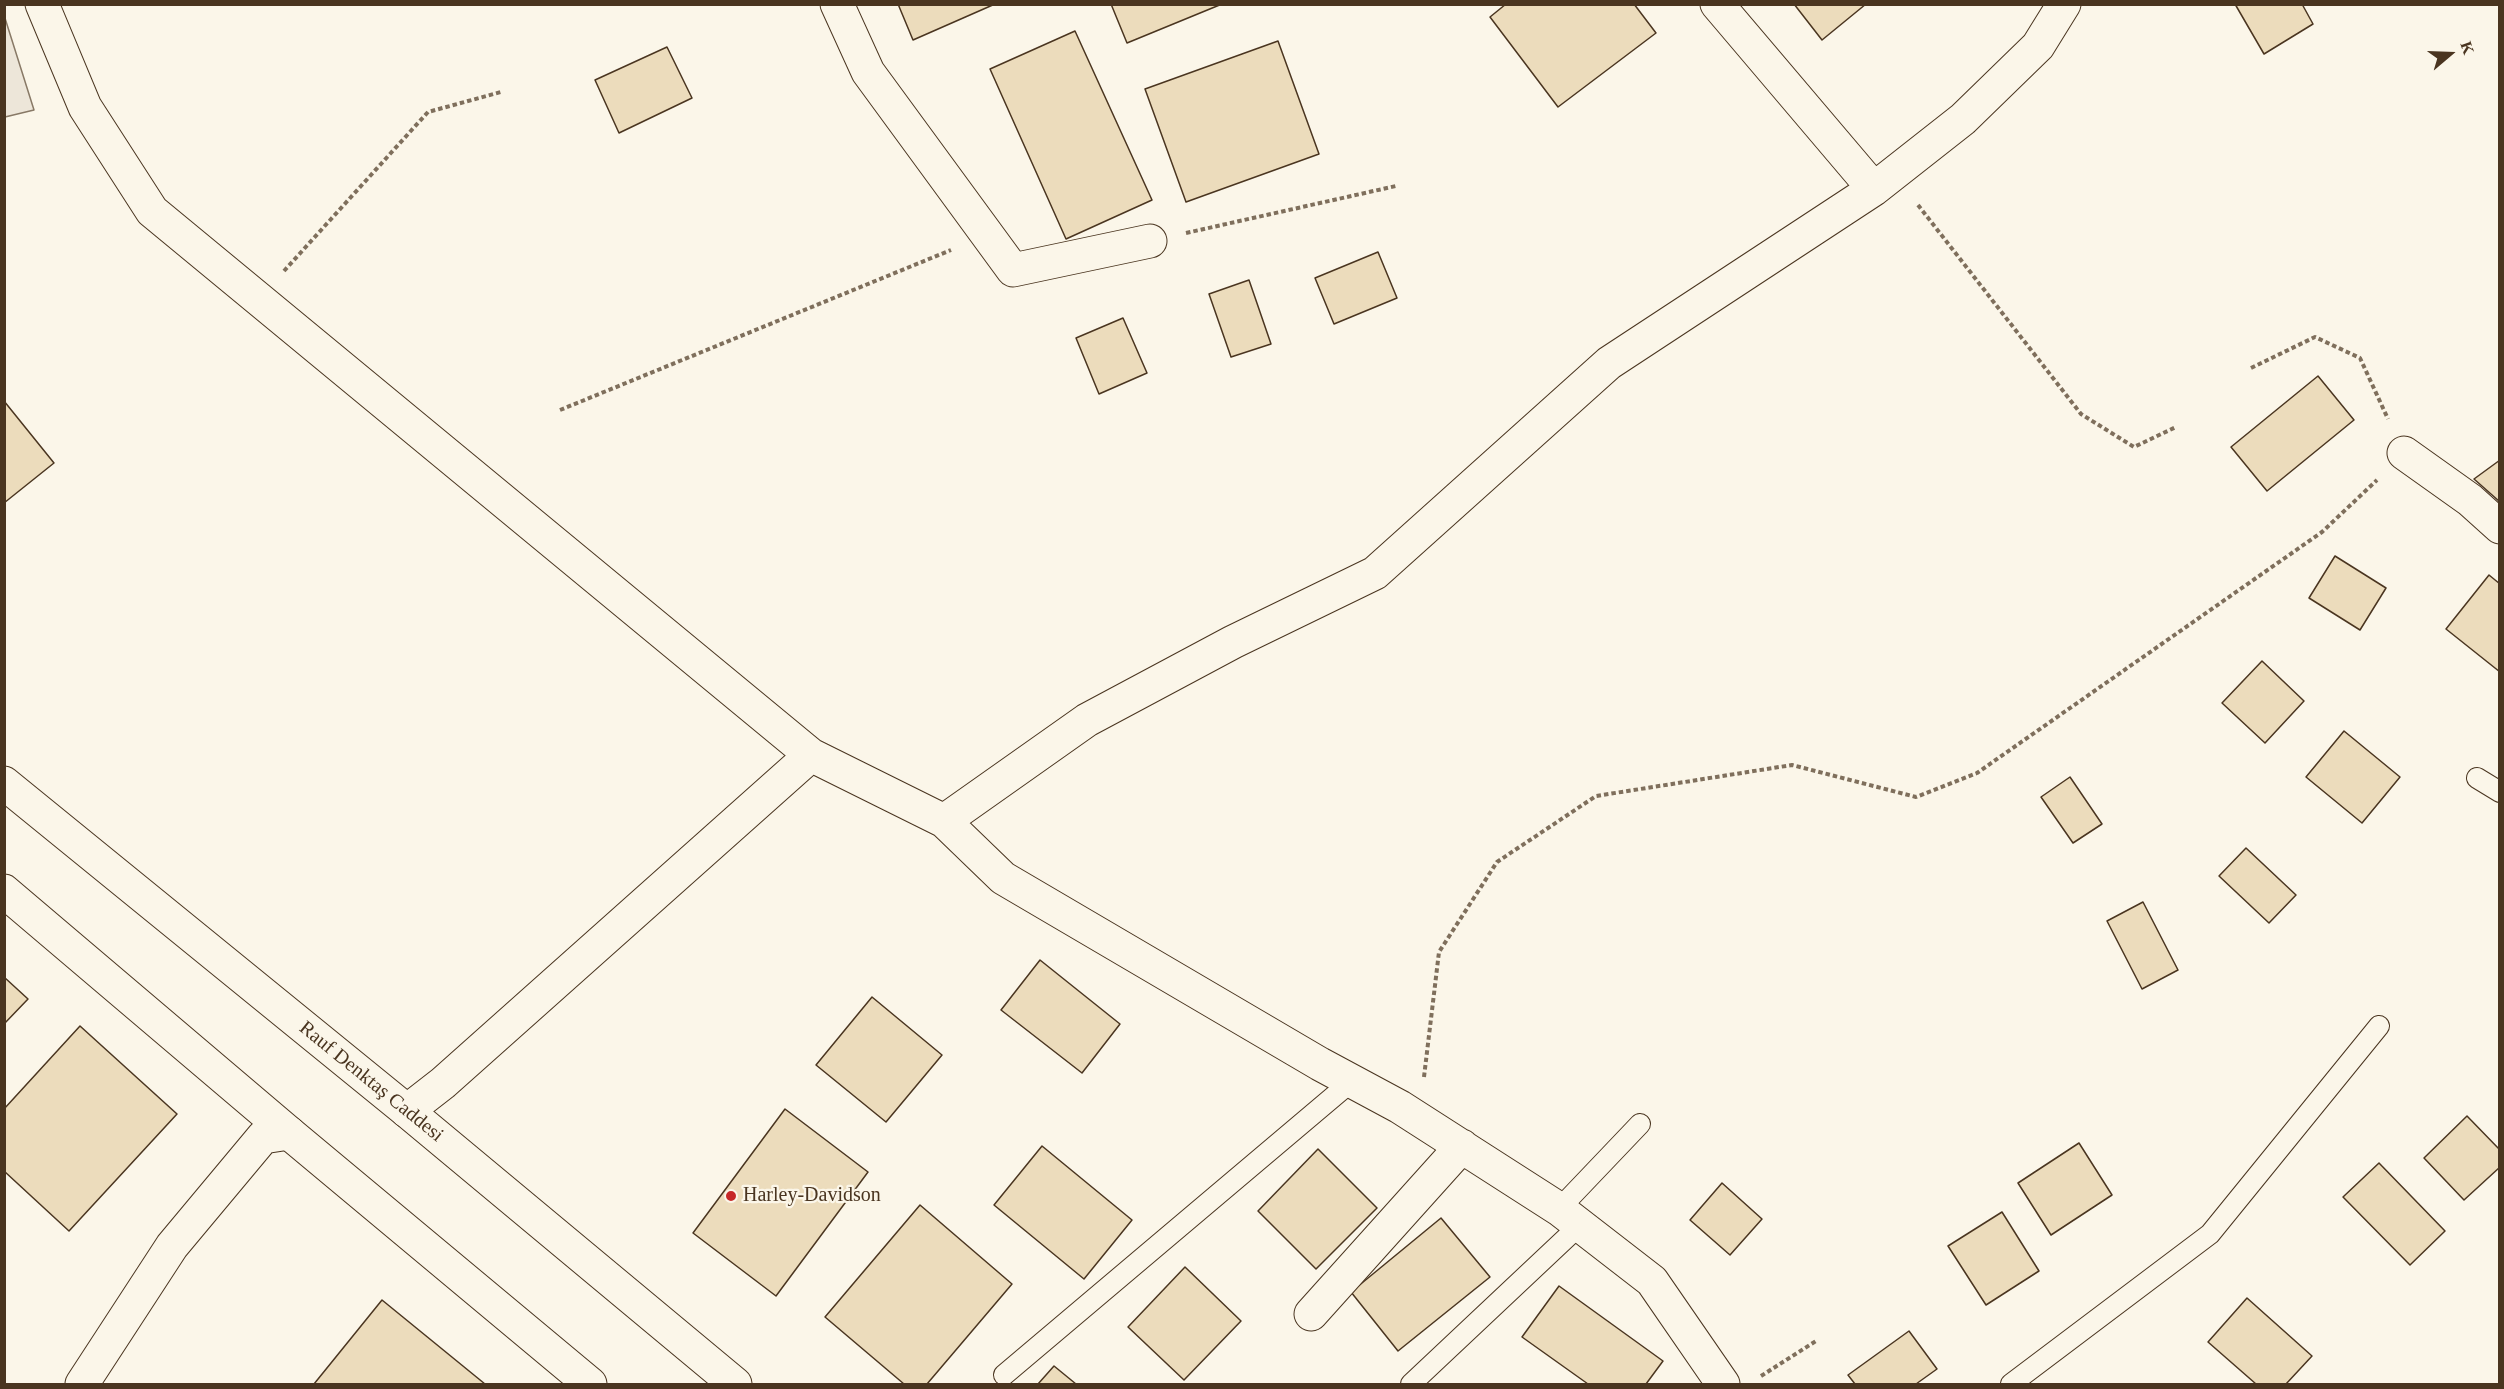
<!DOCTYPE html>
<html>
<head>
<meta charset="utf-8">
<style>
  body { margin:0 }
  #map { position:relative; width:2504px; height:1389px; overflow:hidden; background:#fbf6e9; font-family:"Times New Roman",serif }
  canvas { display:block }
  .frame { position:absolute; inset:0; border:6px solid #4a3520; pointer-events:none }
  .north { position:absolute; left:2420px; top:24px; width:60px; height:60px; -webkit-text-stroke:4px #fbf6e9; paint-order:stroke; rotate:71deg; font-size:16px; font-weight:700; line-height:24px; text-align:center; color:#4a3520 }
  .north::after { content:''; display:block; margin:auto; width:21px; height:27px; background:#4a3520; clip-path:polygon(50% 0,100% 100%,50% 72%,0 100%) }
</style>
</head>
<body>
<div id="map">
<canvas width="2504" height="1389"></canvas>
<div class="frame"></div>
<div class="north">K</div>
</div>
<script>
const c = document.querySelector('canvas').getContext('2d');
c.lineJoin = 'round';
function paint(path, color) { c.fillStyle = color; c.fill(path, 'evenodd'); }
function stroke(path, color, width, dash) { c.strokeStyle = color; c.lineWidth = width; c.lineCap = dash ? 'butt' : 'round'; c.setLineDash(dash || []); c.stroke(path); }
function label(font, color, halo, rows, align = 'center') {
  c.font = font + ' "Times New Roman",serif'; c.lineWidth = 4.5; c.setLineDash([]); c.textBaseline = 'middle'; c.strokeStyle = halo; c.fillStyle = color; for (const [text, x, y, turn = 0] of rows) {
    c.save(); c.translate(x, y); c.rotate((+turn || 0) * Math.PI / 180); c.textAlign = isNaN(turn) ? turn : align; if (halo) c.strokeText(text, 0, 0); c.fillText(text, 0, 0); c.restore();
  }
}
const green = new Path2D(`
  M 4,15 L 34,110 L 5,117 L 4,117 Z`);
paint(green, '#ede6d9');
stroke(green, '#887966', 1.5);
const building = new Path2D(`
  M 898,4 L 995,4 L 913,40 Z
  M 1111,4 L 1222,4 L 1127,43 Z
  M 1506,4 L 1634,4 L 1656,33 L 1558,107 L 1490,17 Z
  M 1794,4 L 1866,4 L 1822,40 Z
  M 2235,4 L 2302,4 L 2313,24 L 2264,54 Z
  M 1075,31 L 1152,200 L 1066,239 L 990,69 Z
  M 1278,41 L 1319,154 L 1186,202 L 1145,89 Z
  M 667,47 L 692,98 L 619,133 L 595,80 Z
  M 1378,252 L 1397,298 L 1334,324 L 1315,278 Z
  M 1249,280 L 1271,344 L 1231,357 L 1209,294 Z
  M 1123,318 L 1147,373 L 1099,394 L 1076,338 Z
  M 2318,376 L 2354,420 L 2267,491 L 2231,447 Z
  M 4,401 L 54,463 L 4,503 Z
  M 2500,460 L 2500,502 L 2474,479 Z
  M 2335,556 L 2386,588 L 2360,630 L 2309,598 Z
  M 2489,575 L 2500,584 L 2500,672 L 2446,629 Z
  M 2262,661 L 2304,701 L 2265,743 L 2222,703 Z
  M 2344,731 L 2400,777 L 2362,823 L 2306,777 Z
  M 2070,777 L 2102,824 L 2073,843 L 2041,797 Z
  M 2246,848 L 2296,895 L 2269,923 L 2219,876 Z
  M 2143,902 L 2178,970 L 2142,989 L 2107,921 Z
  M 1040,960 L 1120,1024 L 1082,1073 L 1001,1010 Z
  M 4,977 L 28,999 L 4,1024 Z
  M 872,997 L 942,1055 L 886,1122 L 816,1065 Z
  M 80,1026 L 177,1114 L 69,1231 L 4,1171 L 4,1109 Z
  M 785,1109 L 868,1172 L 776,1296 L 693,1233 Z
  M 2467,1116 L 2500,1150 L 2500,1167 L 2464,1200 L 2424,1158 Z
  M 2079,1143 L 2112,1195 L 2051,1235 L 2018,1183 Z
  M 1042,1146 L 1132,1220 L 1084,1279 L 994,1205 Z
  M 1318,1149 L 1377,1208 L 1316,1269 L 1258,1211 Z
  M 2379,1163 L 2445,1231 L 2410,1265 L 2343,1197 Z
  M 1722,1183 L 1762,1219 L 1730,1255 L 1690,1220 Z
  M 920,1205 L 1012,1284 L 927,1384 L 904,1384 L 825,1317 Z
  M 2002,1212 L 2039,1271 L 1986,1305 L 1948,1246 Z
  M 1441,1218 L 1490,1277 L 1398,1351 L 1351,1292 Z
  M 1185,1267 L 1241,1321 L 1184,1380 L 1128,1327 Z
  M 1559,1286 L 1663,1361 L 1646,1384 L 1588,1384 L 1522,1337 Z
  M 2247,1298 L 2312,1356 L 2286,1384 L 2256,1384 L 2208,1342 Z
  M 382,1300 L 485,1384 L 314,1384 Z
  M 1909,1331 L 1937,1369 L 1916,1384 L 1855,1384 L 1848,1375 Z
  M 1054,1366 L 1076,1384 L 1038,1384 Z`);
paint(building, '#ecdcbc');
stroke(building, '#4a3520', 1.5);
const service = new Path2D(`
  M 2477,778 L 2500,792
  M 1559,1209 L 1640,1124
  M 1004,1375 L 1352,1081
  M 1411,1384 L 1580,1225
  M 2011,1384 L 2210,1234 L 2379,1026`);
const minor = new Path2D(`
  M 42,4 L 85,107 L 152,211 L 811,755 L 944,821 L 1003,878 L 1320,1064 L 1400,1107 L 1559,1209 L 1652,1281 L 1723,1384
  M 837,4 L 868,72 L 1013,270 L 1150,241
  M 1717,4 L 1874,189
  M 2404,453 L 2470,500 L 2500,527
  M 944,821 L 1087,720 L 1233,642 L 1375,573 L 1609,363 L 1874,189 L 1963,119 L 2038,46 L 2064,4
  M 407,1111 L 443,1083 L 811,755
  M 1311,1314 L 1462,1146
  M 82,1384 L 172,1246 L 263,1137 L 289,1133`);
const primary = new Path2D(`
  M 4,783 L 407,1111 L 735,1384
  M 4,891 L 289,1133 L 590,1384`);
stroke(service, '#4a3520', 22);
stroke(minor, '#4a3520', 35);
stroke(primary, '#4a3520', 35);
stroke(new Path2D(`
  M 1918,205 L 2081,414 L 2134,447 L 2176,427
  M 1186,233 L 1396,186
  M 284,271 L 428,112 L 501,92
  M 2251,368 L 2315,337 L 2360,358 L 2388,419
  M 560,410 L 951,250
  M 1424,1077 L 1439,952 L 1497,862 L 1596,796 L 1792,765 L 1916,797 L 1977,773 L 2322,532 L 2377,480
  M 1761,1376 L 1816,1341`), '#7f6f5c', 4, [4.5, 3]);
stroke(service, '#fbf6e9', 20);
stroke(minor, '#fbf6e9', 33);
stroke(primary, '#fbf6e9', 33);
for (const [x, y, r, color] of [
  [731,1196,6,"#c62828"]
]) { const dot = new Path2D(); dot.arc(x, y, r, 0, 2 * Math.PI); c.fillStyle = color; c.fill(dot); stroke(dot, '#fbf6e9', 2); }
label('20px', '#4a3520', '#fbf6e9', [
  ["Rauf Denktaş Caddesi",371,1082,39]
]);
label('20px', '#4a3520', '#fbf6e9', [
  ["Harley-Davidson",743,1196]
], 'left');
</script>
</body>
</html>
